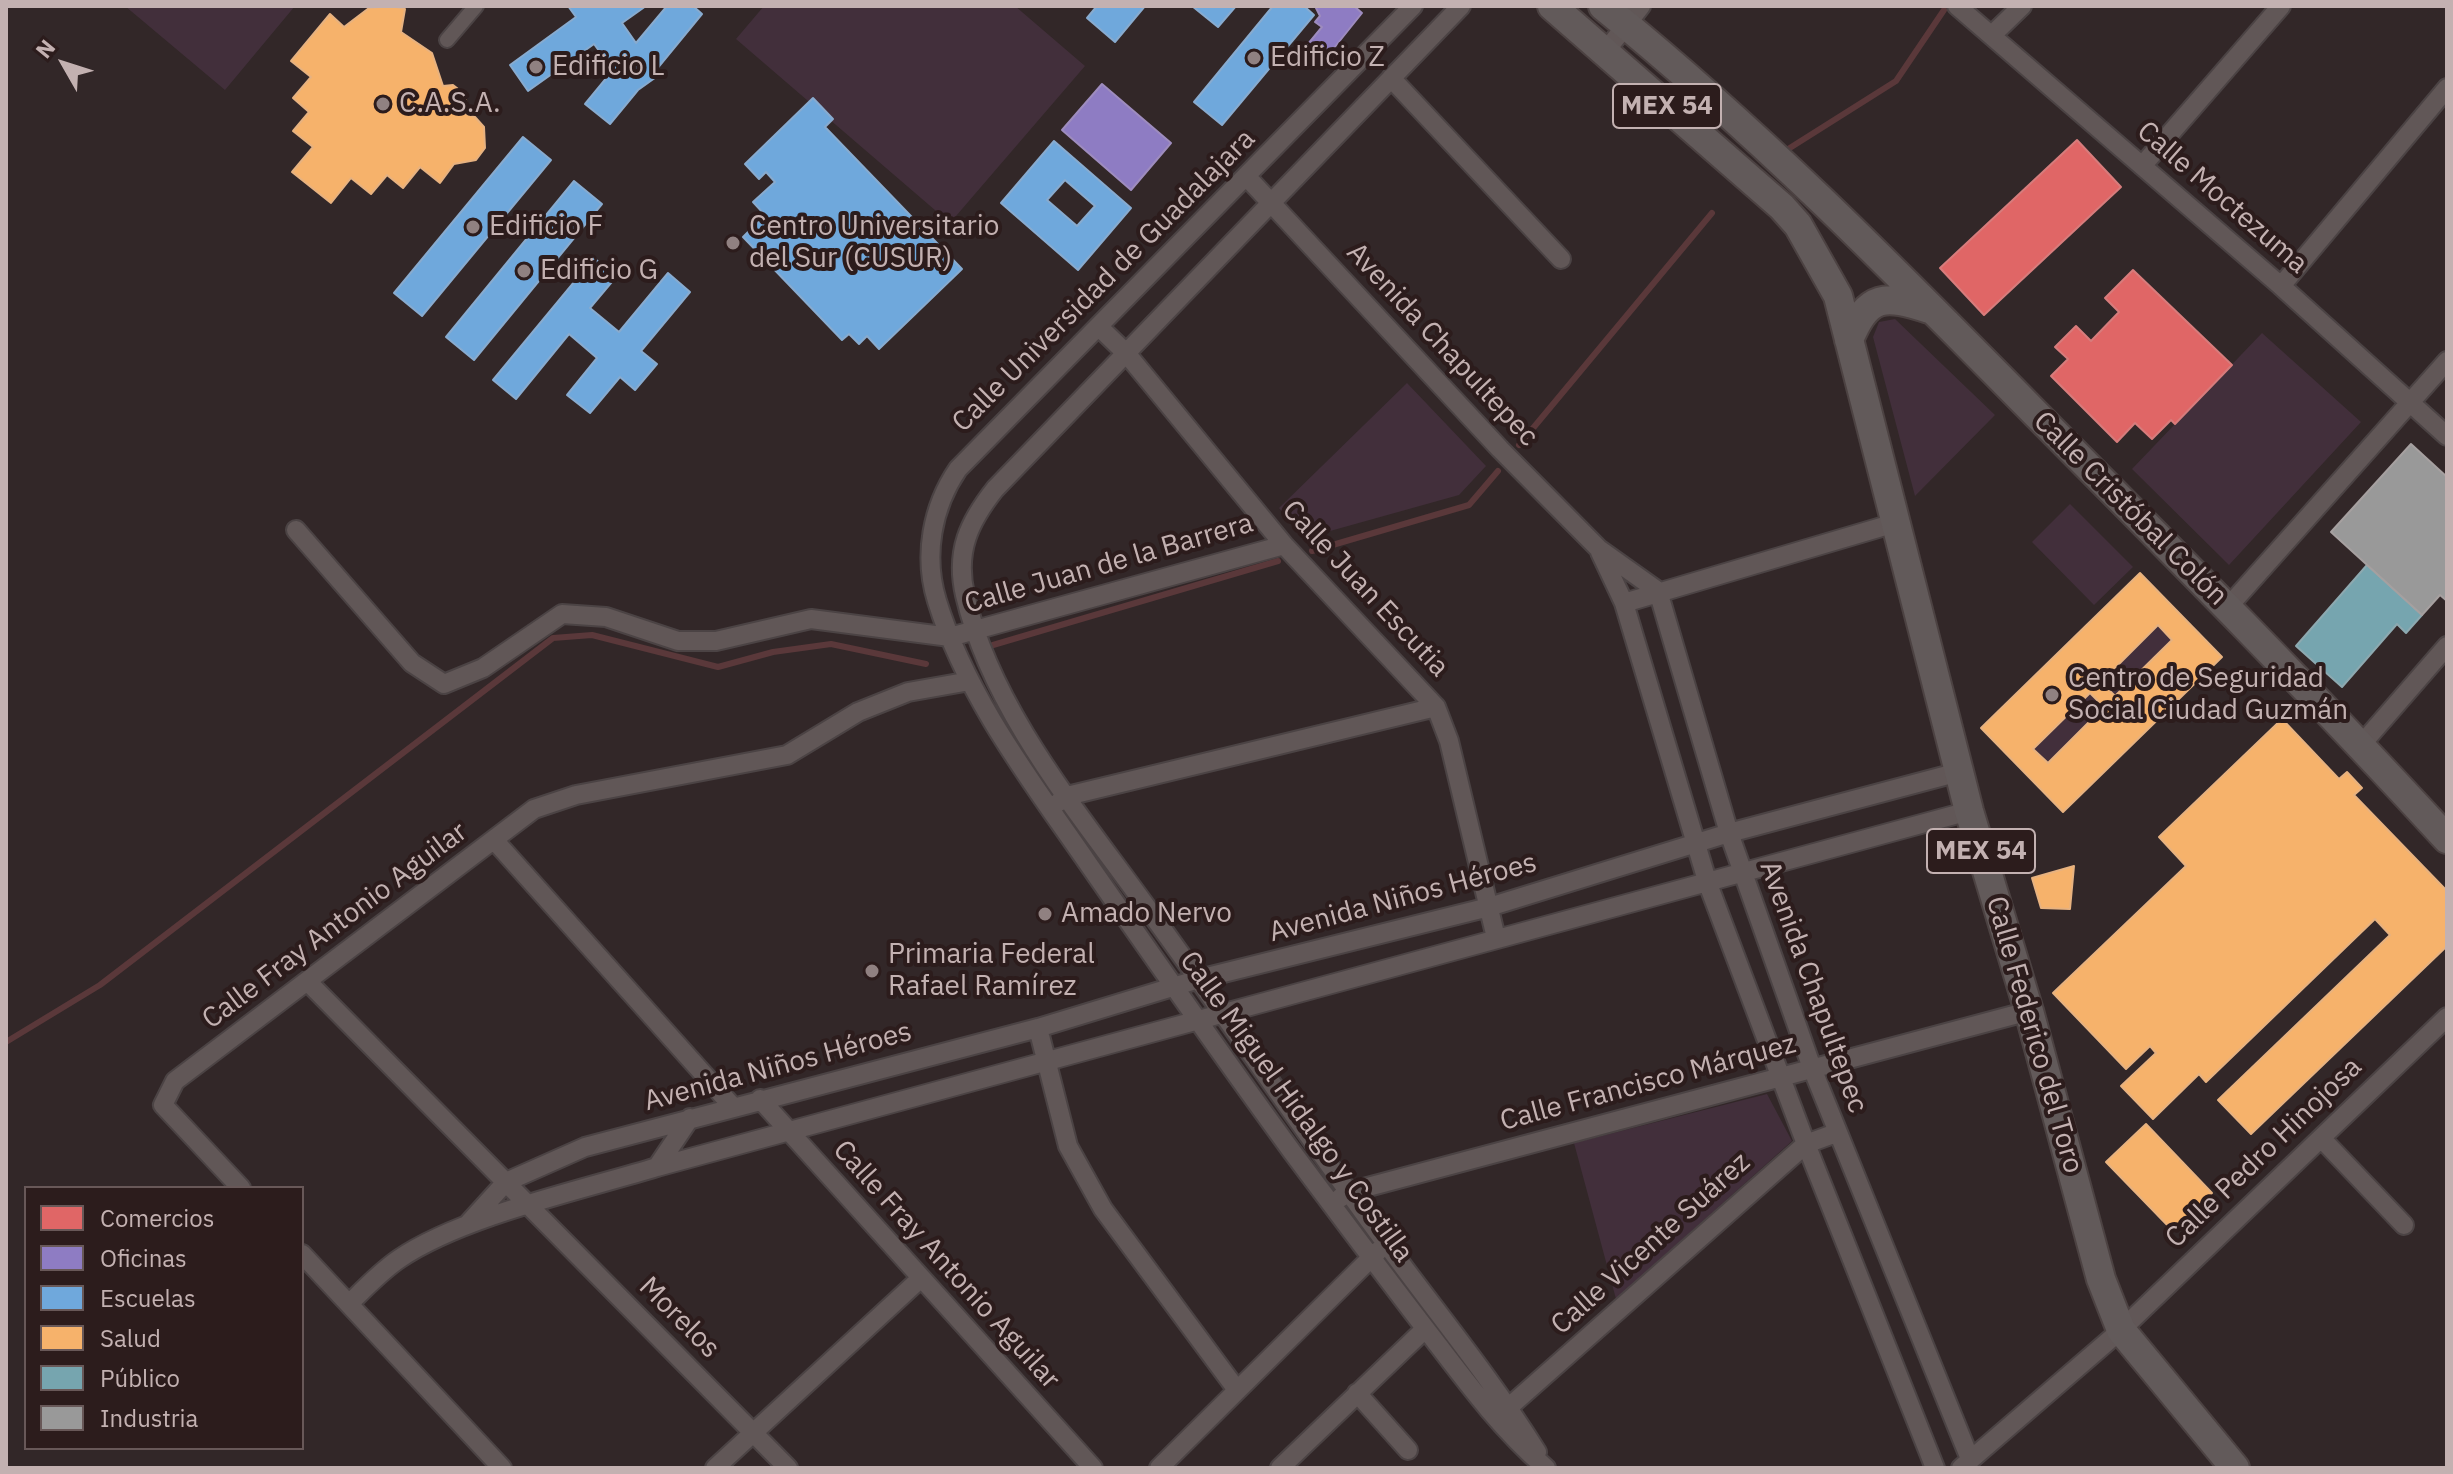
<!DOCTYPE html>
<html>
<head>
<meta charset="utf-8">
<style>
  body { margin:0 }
  #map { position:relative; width:2453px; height:1474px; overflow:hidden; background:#322728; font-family:"IBM Plex Sans",sans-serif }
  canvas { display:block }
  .frame { position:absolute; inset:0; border:8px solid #c3b1b1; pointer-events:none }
  .legend { position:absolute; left:24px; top:1186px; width:280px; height:264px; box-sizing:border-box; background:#2c1c1c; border:2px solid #685858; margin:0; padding:10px 14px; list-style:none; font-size:24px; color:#c3b1b1 }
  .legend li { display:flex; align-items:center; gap:16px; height:40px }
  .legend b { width:40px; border:2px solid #685858 }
  .north { position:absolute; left:24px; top:24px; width:80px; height:80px; -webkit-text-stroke:6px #2c1c1c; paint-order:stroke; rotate:309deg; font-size:22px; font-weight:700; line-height:32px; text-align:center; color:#c3b1b1 }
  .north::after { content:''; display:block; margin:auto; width:28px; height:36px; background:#c3b1b1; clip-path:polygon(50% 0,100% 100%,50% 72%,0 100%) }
</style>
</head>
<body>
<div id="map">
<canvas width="2453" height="1474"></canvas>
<div class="frame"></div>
<ul class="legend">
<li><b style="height:22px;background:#e06666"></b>Comercios</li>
<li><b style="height:22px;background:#8e7cc3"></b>Oficinas</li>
<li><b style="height:22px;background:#6fa8dc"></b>Escuelas</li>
<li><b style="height:22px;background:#f6b26b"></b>Salud</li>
<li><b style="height:22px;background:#76a5af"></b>Público</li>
<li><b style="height:22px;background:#999"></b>Industria</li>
</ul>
<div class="north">N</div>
</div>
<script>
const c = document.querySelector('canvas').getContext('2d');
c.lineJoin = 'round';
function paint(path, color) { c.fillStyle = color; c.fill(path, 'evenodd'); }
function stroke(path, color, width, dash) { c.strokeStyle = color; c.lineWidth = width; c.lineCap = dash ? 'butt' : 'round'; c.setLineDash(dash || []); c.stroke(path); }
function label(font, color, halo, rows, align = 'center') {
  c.font = font + ' "IBM Plex Sans",sans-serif'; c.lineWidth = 8; c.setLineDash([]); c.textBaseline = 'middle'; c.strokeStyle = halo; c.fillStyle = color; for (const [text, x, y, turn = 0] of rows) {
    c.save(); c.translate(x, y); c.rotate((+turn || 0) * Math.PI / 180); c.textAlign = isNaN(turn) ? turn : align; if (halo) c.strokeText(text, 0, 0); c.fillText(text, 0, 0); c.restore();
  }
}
paint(new Path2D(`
  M 125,6 L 295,6 L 225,90 Z
  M 764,6 L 1015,6 L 1085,66 L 950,223 L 736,39 Z
  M 1895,319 L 1995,415 L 1915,496 L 1873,337 L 1879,322 Z
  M 2262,333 L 2361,422 L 2229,565 L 2132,469 Z
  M 1407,383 L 1486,466 L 1459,495 L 1305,538 L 1279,508 Z
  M 2070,504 L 2133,567 L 2094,605 L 2032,542 Z
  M 2158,625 L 2172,640 L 2115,696 L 2101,682 Z
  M 2090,693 L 2104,707 L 2048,763 L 2033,749 Z
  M 1767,1094 L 1792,1141 L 1616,1299 L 1574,1143 Z`), '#422f3b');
const shops = new Path2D(`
  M 2077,140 L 2121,187 L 1984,315 L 1940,268 Z
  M 2133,270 L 2232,365 L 2175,424 L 2171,420 L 2152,439 L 2135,423 L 2117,442 L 2051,376 L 2068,359 L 2055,347 L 2076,326 L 2091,341 L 2119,312 L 2105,298 Z`);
paint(shops, '#e06666');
stroke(shops, '#d77c7c', 2);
const offices = new Path2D(`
  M 1315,6 L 1354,6 L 1362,13 L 1318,68 L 1304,57 L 1312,47 L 1308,44 L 1322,27 L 1315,22 L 1320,16 Z
  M 1102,84 L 1171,143 L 1131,190 L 1062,130 Z`);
paint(offices, '#8e7cc3');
stroke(offices, '#9e8cbe', 2);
const schools = new Path2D(`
  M 568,6 L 646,6 L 622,23 L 636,43 L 667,6 L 693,6 L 702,14 L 656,70 L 659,75 L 638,90 L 610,124 L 585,104 L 613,70 L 594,44 L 528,91 L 510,65 L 576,17 Z
  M 1097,6 L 1145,6 L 1115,42 L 1087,18 Z
  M 1192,6 L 1236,6 L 1218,27 Z
  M 1273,6 L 1304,6 L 1314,15 L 1222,125 L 1194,102 Z
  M 813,98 L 833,119 L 825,127 L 962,269 L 879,349 L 867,336 L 859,344 L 849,334 L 842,340 L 743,237 L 765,215 L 753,202 L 775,182 L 766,172 L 759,179 L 745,164 Z
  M 523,137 L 551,160 L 422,316 L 394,293 Z
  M 1054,141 L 1131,208 L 1078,270 L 1001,203 ZM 1065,180 L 1095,206 L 1077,226 L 1047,200 Z
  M 574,181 L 602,204 L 474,360 L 446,337 Z
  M 594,258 L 616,277 L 590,308 L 619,332 L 668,273 L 690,292 L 641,351 L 657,364 L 635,390 L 620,377 L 590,413 L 567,395 L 597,358 L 569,334 L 516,399 L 493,380 Z`);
paint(schools, '#6fa8dc');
stroke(schools, '#88abcf', 2);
const health = new Path2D(`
  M 391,6 L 405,9 L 401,32 L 432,53 L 443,86 L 453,85 L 462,92 L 467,103 L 463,113 L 475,117 L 484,127 L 485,148 L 476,160 L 454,164 L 440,183 L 420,167 L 403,188 L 387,175 L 371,194 L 351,178 L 331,203 L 292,172 L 313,147 L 293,131 L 309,112 L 293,98 L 311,77 L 291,61 L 330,14 L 344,27 L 369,8 Z
  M 2140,573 L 2222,657 L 2063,812 L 1981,728 ZM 2158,625 L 2172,640 L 2115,696 L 2101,682 ZM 2090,693 L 2104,707 L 2048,763 L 2033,749 Z
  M 2282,719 L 2339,779 L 2347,772 L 2362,788 L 2354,795 L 2447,891 L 2447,946 L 2251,1134 L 2218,1100 L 2390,935 L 2375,919 L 2206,1082 L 2199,1074 L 2153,1119 L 2121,1086 L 2156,1053 L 2150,1046 L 2126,1069 L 2053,993 L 2186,866 L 2159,837 Z
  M 2074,866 L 2070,909 L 2041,908 L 2032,878 Z
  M 2146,1124 L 2212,1193 L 2173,1231 L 2106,1162 Z`);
paint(health, '#f6b26b');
stroke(health, '#e7b280', 2);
const public = new Path2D(`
  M 2367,565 L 2422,615 L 2406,633 L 2397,624 L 2342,687 L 2296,646 Z`);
paint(public, '#76a5af');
stroke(public, '#8da9b0', 2);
const industry = new Path2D(`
  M 2411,444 L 2447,477 L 2447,601 L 2440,595 L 2422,615 L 2331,532 Z`);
paint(industry, '#999');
stroke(industry, '#a6a0a0', 2);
stroke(new Path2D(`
  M 1785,151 L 1896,81 L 1944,10
  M 1519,445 L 1712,213
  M 1312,551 L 1469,505 L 1498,471
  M 993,645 L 1278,561
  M 6,1042 L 100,985 L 553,638 L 592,635 L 718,667 L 773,652 L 831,644 L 926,664`), '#5a383a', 6);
const pedestrian = new Path2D(`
  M 447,40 L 476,6`);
const minor = new Path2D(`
  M 1413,6 L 958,469 C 932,507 923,556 937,601 C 966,696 1031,781 1087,862 C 1155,960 1223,1057 1293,1153 C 1340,1216 1387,1279 1435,1341 C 1470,1387 1503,1431 1546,1468
  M 1461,6 L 995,489 C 969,522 955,551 965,595 C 992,713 1084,819 1153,916 C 1228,1019 1299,1124 1374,1227 C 1428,1302 1488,1373 1537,1452
  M 1957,6 L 2281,286 L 2447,436
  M 1992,35 L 2022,6
  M 1605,52 L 1641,6
  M 1391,78 L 1561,259
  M 2142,166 L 2281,6
  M 1246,176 L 1500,449 L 1599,549 L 1658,591 L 1729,833 L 1812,1068 L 1970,1459
  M 2281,286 L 2447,88
  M 1099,327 L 1126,353 L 1284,545 L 1436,707 L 1449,741 L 1496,938
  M 296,530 L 412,663 L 444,684 L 483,668 L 562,614 L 606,617 L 678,641 L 716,641 L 811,619 L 950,637 L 1284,545
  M 1600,552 L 1624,603 L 1708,884 L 1806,1144 L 1935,1468
  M 1624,603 L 1895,523
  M 2228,607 L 2447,361
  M 2361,745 L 2447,646
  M 1059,802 L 1067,796 L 1436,707
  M 495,841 L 733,1107
  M 309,983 L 788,1468
  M 1038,1028 L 1068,1146 L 1103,1209 L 1237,1390
  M 760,1099 L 1093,1468
  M 2321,1138 L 2404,1225
  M 657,1167 L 690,1118
  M 241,1188 L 163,1105 L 175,1081 L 534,809 L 576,795 L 787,755 L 858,712 L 908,692 L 970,681
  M 1340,1198 L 1349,1192 L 2029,1011
  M 467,1225 L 506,1182 L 585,1147 L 1038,1028 L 1199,979 L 1489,907 L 1729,833 L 1959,772
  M 302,1254 L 502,1468
  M 349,1304 C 365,1288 380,1272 399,1259 C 462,1216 582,1190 657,1167 L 1969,811
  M 1357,1393 L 1408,1450
  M 1509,1419 L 1509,1407 L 1806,1144 L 1836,1133
  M 715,1468 L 920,1279
  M 1159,1468 L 1378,1251
  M 1280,1468 L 1425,1329
  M 1961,1468 L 2121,1330 L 2447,1017`);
const primary = new Path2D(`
  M 1552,6 L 1782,207 L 1798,225 L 1838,296 L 1969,811 L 2029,1011 L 2101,1279 L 2121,1330 L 2235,1468
  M 1603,6 C 1758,131 1899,275 2039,417 C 2177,556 2315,695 2447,839
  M 1849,340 C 1868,293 1885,295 1929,309`);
stroke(pedestrian, '#4b4344', 18);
stroke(minor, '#4b4344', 22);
stroke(primary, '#4c4242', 32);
stroke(pedestrian, '#615757', 14);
stroke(minor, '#615757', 18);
stroke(primary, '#625a5a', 28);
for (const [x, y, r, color] of [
  [1254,58,8,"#908181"],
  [536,67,8,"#908181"],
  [383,104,8,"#908181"],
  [473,227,8,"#908181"],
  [733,243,8,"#908181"],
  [524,271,8,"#908181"],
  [2052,695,8,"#908181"],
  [1045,914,8,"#908181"],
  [872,971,8,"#908181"]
]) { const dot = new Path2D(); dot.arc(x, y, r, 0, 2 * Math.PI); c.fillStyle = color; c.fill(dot); stroke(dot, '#2c1c1c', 3); }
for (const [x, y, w] of [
  [1667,106,108],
  [1981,851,108]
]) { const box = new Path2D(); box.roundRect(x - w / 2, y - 22, w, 44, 6); c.fillStyle = '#2c1c1c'; c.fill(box); stroke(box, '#c3b1b1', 2); }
label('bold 26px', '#c3b1b1', null, [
  ["MEX 54",1667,106],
  ["MEX 54",1981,851]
]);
label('28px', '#c3b1b1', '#2c1c1c', [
  ["Edificio Z",1270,58],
  ["Edificio L",552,67],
  ["C.A.S.A.",399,104],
  ["Edificio F",489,227],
  ["Centro Universitario",749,227],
  ["del Sur (CUSUR)",749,259],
  ["Edificio G",540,271],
  ["Centro de Seguridad",2068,679],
  ["Social Ciudad Guzmán",2068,711],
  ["Amado Nervo",1061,914],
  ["Primaria Federal",888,955],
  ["Rafael Ramírez",888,987]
], 'left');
label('28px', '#c3b1b1', '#2c1c1c', [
  ["Calle Moctezuma",2222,198,41],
  ["Calle Universidad de Guadalajara",1104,281,-45],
  ["Avenida Chapultepec",1442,345,47],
  ["Calle Cristóbal Colón",2130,509,45],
  ["Calle Juan de la Barrera",1109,564,-16],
  ["Calle Juan Escutia",1365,589,47],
  ["Avenida Niños Héroes",1403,898,-15],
  ["Calle Fray Antonio Aguilar",335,926,-37],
  ["Avenida Chapultepec",1813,987,70],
  ["Calle Federico del Toro",2034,1035,74],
  ["Avenida Niños Héroes",778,1067,-15],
  ["Calle Francisco Márquez",1648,1083,-15],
  ["Calle Miguel Hidalgo y Costilla",1296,1107,54],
  ["Calle Pedro Hinojosa",2264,1153,-44],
  ["Calle Vicente Suárez",1651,1244,-42],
  ["Calle Fray Antonio Aguilar",946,1265,48],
  ["Morelos",679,1318,45]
]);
</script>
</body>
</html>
